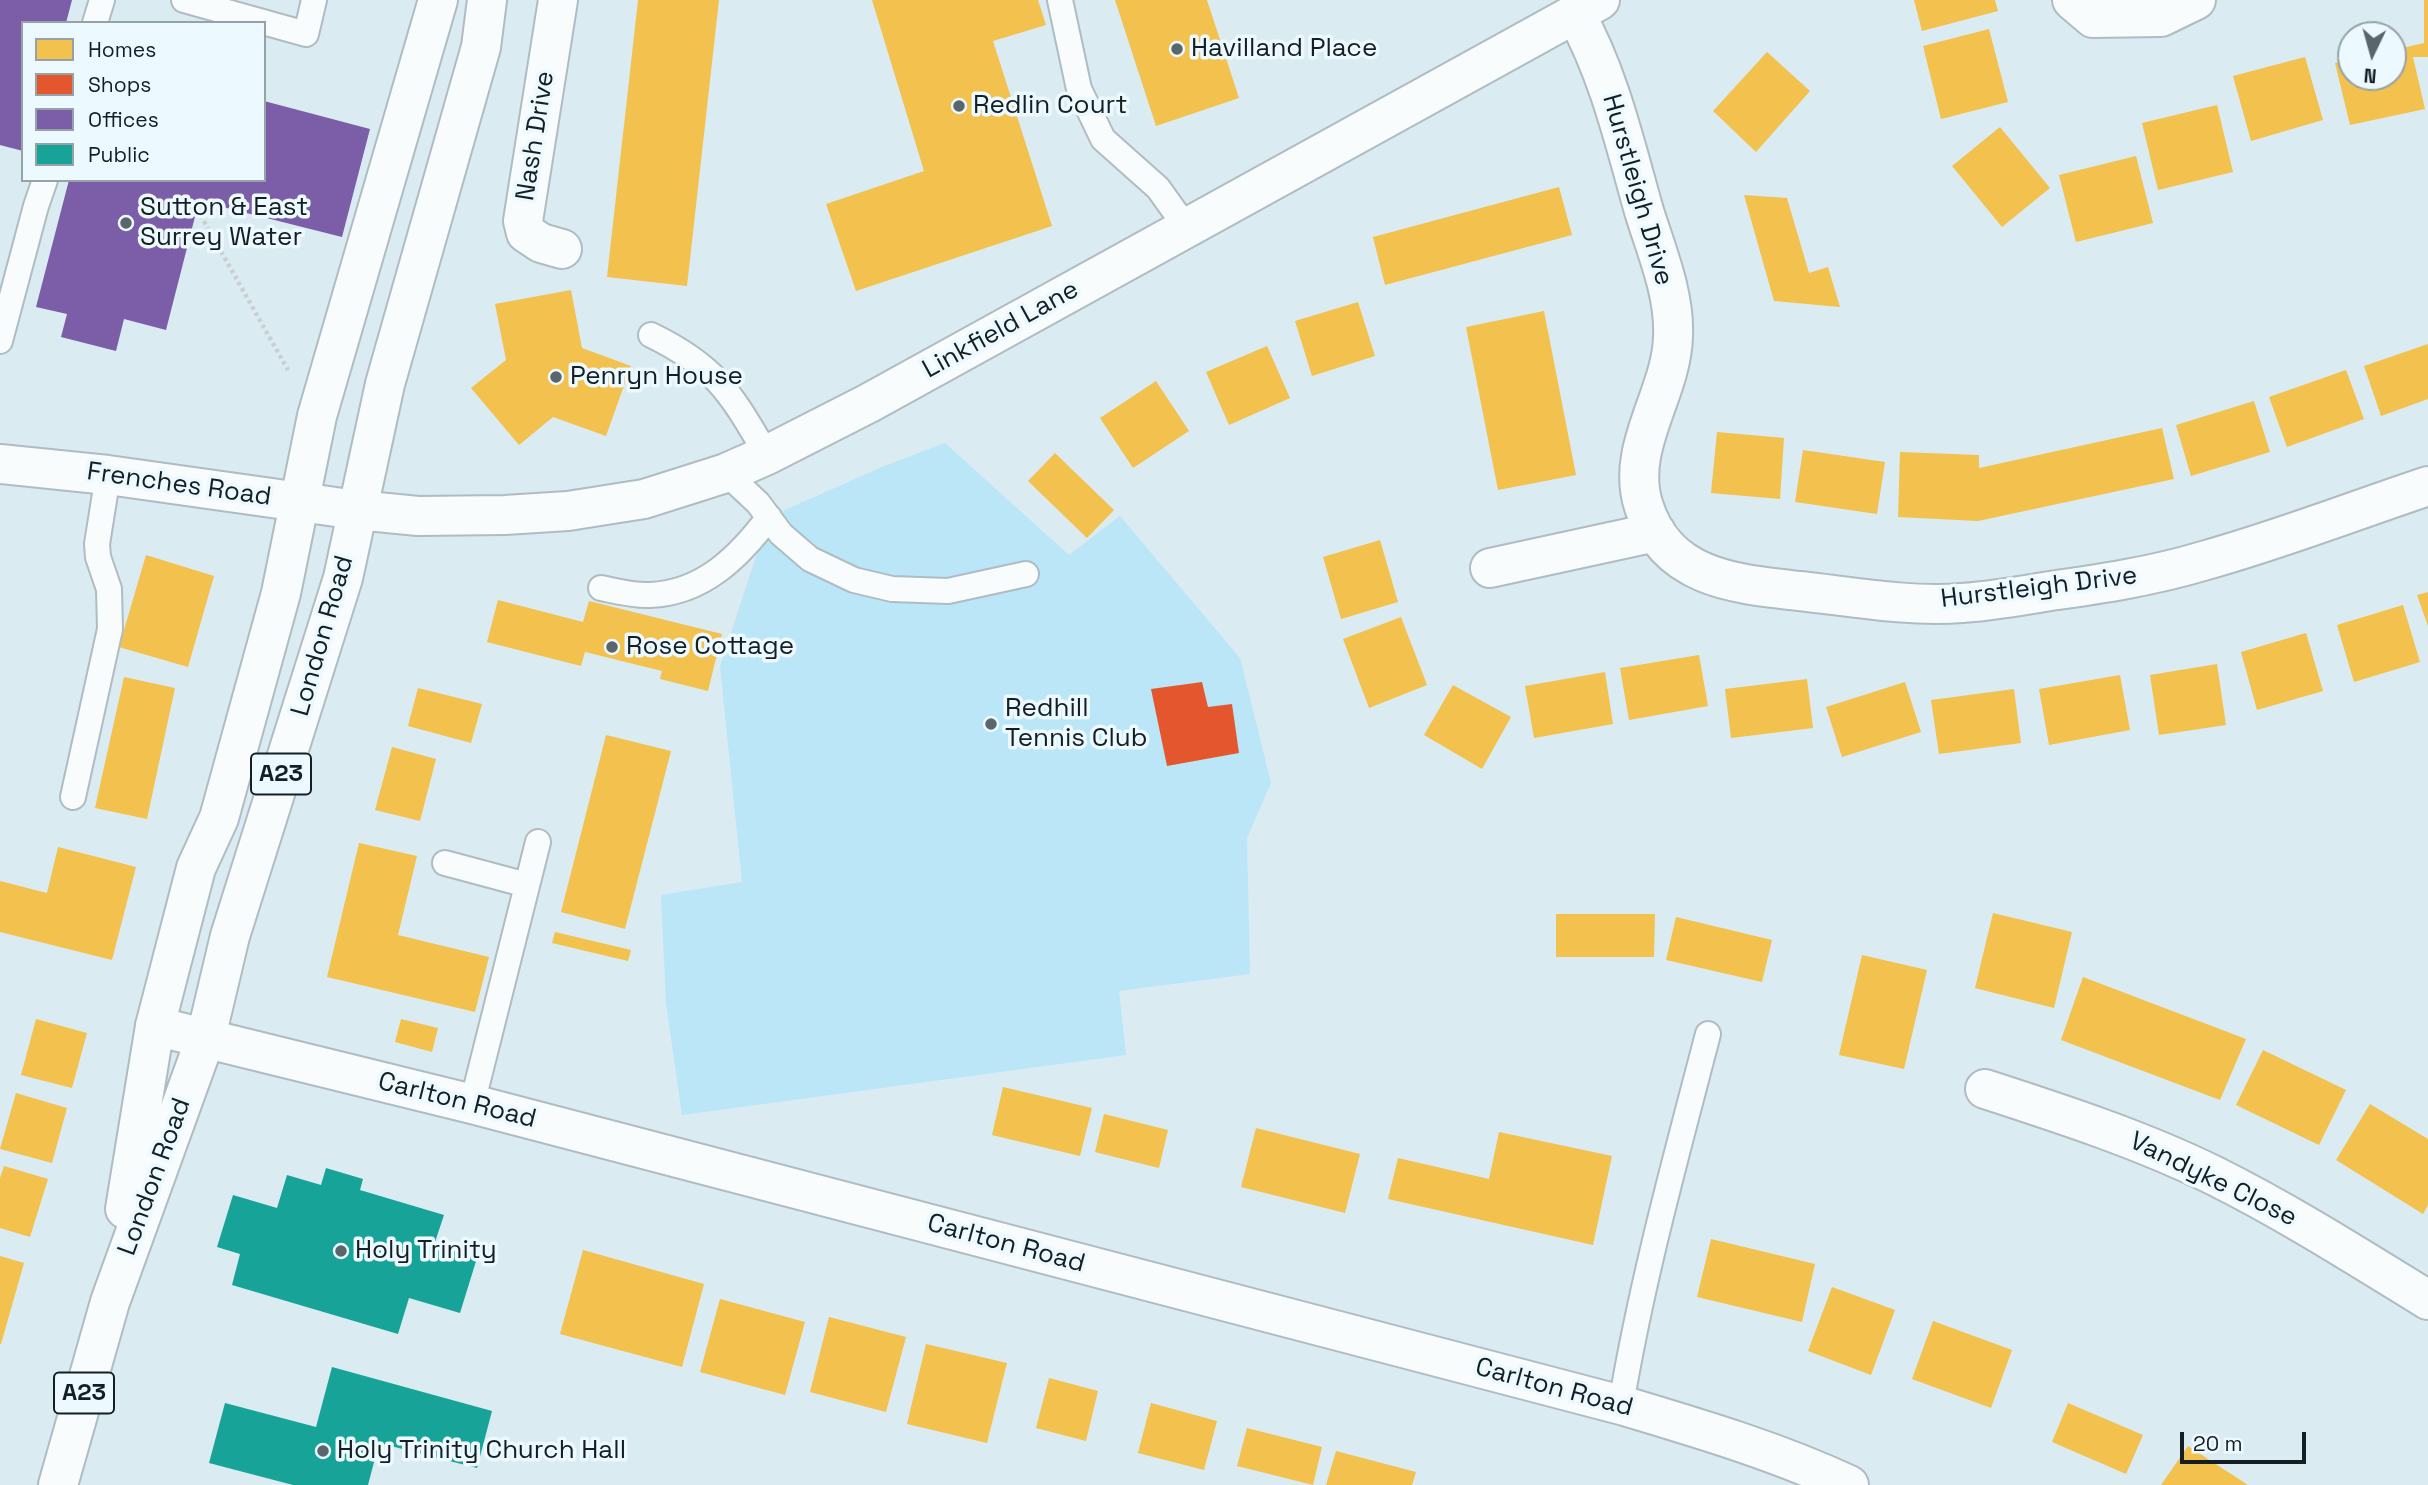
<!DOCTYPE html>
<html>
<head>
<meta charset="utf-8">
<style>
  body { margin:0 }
  #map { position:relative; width:2428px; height:1485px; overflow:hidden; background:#daebf2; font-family:"Space Grotesk",sans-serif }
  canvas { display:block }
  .legend { position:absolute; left:21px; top:21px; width:245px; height:161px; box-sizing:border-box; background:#ecf9fe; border:2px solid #96a2a7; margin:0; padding:9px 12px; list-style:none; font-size:21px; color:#141f24 }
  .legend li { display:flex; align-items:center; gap:14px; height:35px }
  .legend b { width:35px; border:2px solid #96a2a7 }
  .north { position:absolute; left:2337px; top:21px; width:70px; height:70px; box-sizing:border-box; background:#ecf9fe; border:2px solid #96a2a7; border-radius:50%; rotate:185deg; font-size:19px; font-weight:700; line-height:28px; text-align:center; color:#141f24 }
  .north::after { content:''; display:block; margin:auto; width:24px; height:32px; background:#59666c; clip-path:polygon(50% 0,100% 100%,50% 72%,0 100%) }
  .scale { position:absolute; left:2180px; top:1432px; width:126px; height:32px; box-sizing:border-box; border:4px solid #141f24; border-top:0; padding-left:9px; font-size:21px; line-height:24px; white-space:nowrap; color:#141f24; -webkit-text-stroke:5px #ecf9fe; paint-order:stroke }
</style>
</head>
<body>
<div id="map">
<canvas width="2428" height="1485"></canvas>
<ul class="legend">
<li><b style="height:19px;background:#f2c14e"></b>Homes</li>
<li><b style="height:19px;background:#e4572e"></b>Shops</li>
<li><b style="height:19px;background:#7b5ea7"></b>Offices</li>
<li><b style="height:19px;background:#17a398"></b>Public</li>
</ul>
<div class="north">N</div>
<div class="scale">20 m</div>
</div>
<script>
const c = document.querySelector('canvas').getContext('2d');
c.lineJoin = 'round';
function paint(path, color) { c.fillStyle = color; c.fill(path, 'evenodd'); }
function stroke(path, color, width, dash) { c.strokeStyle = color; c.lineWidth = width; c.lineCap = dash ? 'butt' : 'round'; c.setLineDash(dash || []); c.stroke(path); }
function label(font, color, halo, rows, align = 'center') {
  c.font = font + ' "Space Grotesk",sans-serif'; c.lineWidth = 7; c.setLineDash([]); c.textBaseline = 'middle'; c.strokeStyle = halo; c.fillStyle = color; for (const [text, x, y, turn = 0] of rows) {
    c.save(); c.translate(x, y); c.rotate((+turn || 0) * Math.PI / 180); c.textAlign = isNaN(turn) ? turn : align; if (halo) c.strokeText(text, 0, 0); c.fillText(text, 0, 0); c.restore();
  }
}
paint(new Path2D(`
  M 945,443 L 1069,555 L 1120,516 L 1240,658 L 1271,783 L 1247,838 L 1250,974 L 1119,991 L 1126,1055 L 682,1115 L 666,1003 L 661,895 L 742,882 L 720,666 L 769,517 L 882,467 Z`), '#bae6f8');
paint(new Path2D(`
  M 638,0 L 719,0 L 687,286 L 607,277 Z
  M 872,0 L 1038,0 L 1046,25 L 993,41 L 1052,226 L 856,291 L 826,204 L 924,171 Z
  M 1115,0 L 1207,0 L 1239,98 L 1156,126 Z
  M 1914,0 L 1995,0 L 1998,11 L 1922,31 Z
  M 2424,0 L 2428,0 L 2428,57 L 2413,57 L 2425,109 L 2350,125 L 2335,63 L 2351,59 L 2351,77 L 2393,77 L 2393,50 L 2424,43 Z
  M 1989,29 L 2008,102 L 1941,119 L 1923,46 Z
  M 1767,52 L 1810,91 L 1756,152 L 1713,111 Z
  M 2305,57 L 2323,120 L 2251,141 L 2233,76 Z
  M 2217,105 L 2233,172 L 2158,190 L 2142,123 Z
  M 2000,127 L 2050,188 L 2002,227 L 1952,166 Z
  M 2136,156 L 2153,223 L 2076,242 L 2059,175 Z
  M 1559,187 L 1572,235 L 1385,285 L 1373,237 Z
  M 1744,195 L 1787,198 L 1809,273 L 1828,267 L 1840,307 L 1774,301 Z
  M 571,290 L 582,348 L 631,366 L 606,436 L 553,417 L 519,445 L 471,388 L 506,360 L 495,304 Z
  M 1358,302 L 1375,356 L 1312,376 L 1295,321 Z
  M 1544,311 L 1576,475 L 1498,490 L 1466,327 Z
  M 2428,344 L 2428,399 L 2381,416 L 2364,366 Z
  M 1267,346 L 1290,398 L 1229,425 L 1206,372 Z
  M 2346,370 L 2364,419 L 2287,447 L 2269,397 Z
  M 1156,381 L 1189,431 L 1133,468 L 1100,418 Z
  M 2254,401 L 2270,452 L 2191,476 L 2176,425 Z
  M 2162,428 L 2174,479 L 1978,521 L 1898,517 L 1900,452 L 1979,455 L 1979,468 Z
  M 1717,432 L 1784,438 L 1780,499 L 1711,493 Z
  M 1803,450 L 1885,462 L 1877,514 L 1795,502 Z
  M 1055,453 L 1114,510 L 1087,538 L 1028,481 Z
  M 1380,540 L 1398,602 L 1341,619 L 1323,557 Z
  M 146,555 L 214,576 L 188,667 L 119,647 Z
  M 2428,592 L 2428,626 L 2417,595 Z
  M 498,600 L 583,622 L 589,601 L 722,634 L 708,691 L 660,679 L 662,671 L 585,652 L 581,666 L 487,642 Z
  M 2403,605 L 2420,662 L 2354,682 L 2337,625 Z
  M 1401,617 L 1427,685 L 1369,708 L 1343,639 Z
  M 2306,633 L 2323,691 L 2257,710 L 2241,652 Z
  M 1699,655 L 1708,706 L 1629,720 L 1620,668 Z
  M 2217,664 L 2226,725 L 2159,735 L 2150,675 Z
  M 1605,672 L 1613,724 L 1534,738 L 1525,686 Z
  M 2120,675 L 2130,730 L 2049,745 L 2039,689 Z
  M 124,677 L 175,688 L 147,819 L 95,808 Z
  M 1807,679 L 1813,728 L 1731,738 L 1725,689 Z
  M 1905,682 L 1921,732 L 1842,757 L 1826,707 Z
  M 1453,685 L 1511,717 L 1482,769 L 1424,735 Z
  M 418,688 L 482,704 L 471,743 L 408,726 Z
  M 2014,689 L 2021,743 L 1939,754 L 1931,700 Z
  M 606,735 L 671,751 L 625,929 L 561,912 Z
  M 392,747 L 436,759 L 420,821 L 375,810 Z
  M 359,843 L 417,856 L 398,935 L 489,957 L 475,1012 L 327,977 Z
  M 58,847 L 136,867 L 112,960 L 0,932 L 0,881 L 47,893 Z
  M 1993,913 L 2072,932 L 2054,1008 L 1975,988 Z
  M 1556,914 L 1655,914 L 1654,957 L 1556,957 Z
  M 1676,917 L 1772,940 L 1762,982 L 1666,960 Z
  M 555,932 L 631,950 L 628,961 L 552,943 Z
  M 1862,955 L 1927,970 L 1904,1069 L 1839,1055 Z
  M 2083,977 L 2246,1039 L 2220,1100 L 2061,1040 Z
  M 36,1019 L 87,1033 L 72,1088 L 21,1075 Z
  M 401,1019 L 438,1028 L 432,1052 L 395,1042 Z
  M 2263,1050 L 2346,1090 L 2319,1145 L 2236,1105 Z
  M 1003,1087 L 1092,1108 L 1080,1156 L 992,1135 Z
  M 16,1093 L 67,1108 L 52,1163 L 0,1149 Z
  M 2370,1104 L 2428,1139 L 2428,1205 L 2423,1214 L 2336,1160 Z
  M 1104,1114 L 1168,1130 L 1159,1168 L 1095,1152 Z
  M 1256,1128 L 1360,1154 L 1345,1213 L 1241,1187 Z
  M 1499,1132 L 1612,1156 L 1593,1245 L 1388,1199 L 1398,1158 L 1489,1179 Z
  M 4,1166 L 48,1179 L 30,1237 L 0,1228 L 0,1178 Z
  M 1711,1239 L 1815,1264 L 1802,1322 L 1697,1297 Z
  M 583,1250 L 704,1284 L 682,1367 L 560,1334 Z
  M 0,1256 L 24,1263 L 1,1344 L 0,1344 Z
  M 1832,1287 L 1895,1310 L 1871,1375 L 1808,1351 Z
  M 720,1299 L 805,1322 L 785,1395 L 700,1372 Z
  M 829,1317 L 906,1337 L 886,1412 L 810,1392 Z
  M 1933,1321 L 2012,1350 L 1991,1408 L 1912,1379 Z
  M 926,1344 L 1007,1363 L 987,1443 L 907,1424 Z
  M 1049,1378 L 1098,1391 L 1086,1441 L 1036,1428 Z
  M 1151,1403 L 1217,1421 L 1204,1470 L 1138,1453 Z
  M 2068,1403 L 2143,1435 L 2126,1474 L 2052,1442 Z
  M 1247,1428 L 1322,1447 L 1313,1485 L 1237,1466 Z
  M 2188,1446 L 2248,1485 L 2161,1485 Z
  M 1336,1451 L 1416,1472 L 1412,1485 L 1326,1485 Z`), '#f2c14e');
paint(new Path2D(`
  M 1202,682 L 1208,707 L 1232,704 L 1239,753 L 1167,766 L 1151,689 Z`), '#e4572e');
paint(new Path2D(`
  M 0,0 L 72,0 L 66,23 L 23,23 L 23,151 L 0,145 Z
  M 264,101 L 370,129 L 342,237 L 199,201 L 166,330 L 124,319 L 116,351 L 61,337 L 67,314 L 36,307 L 69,180 L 264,180 Z`), '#7b5ea7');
paint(new Path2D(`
  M 326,1168 L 363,1179 L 360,1190 L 444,1215 L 434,1245 L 477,1258 L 460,1313 L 409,1298 L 398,1334 L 232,1285 L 240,1254 L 217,1247 L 233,1195 L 277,1208 L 287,1175 L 321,1185 Z
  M 332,1367 L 492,1411 L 477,1468 L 379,1443 L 368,1485 L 293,1485 L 209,1463 L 225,1403 L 316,1427 Z`), '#17a398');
const service = new Path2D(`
  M 184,0 L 306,34 L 314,0
  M 1060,0 L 1079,89 L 1103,139 L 1158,188 L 1186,227
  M 95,23 L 102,0
  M 651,335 C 717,367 731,394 767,455
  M 0,341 L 36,206 L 45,180
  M 726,473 L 758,503 L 781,534 L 810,559 L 854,580 L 892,589 L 948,591 L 1026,574
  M 601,588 C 616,591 634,596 650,595 C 703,593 739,557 769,517
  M 73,797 L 110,629 L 109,589 L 98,557 L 97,544 L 108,475
  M 445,863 L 527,885
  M 472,1104 L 538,842
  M 1621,1405 C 1642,1279 1676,1157 1708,1034`);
const minor = new Path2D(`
  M 558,0 L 523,221 L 526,233 L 541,243 L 562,249
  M 2072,0 L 2093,18 L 2161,17 L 2196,0
  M 1575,13 C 1609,74 1625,144 1644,211 C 1656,250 1675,294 1673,336 C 1672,394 1624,448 1644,507 C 1667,579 1736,584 1800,591 C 1853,597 1908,607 1962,603 C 1991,601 2021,596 2050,591 C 2101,584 2153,576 2203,561 C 2279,540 2353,511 2428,486
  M 1490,568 L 1656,532
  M 155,1026 L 472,1104 L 1621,1405 C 1698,1428 1776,1451 1849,1485
  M 1985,1089 C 2062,1114 2142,1140 2215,1176 C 2289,1213 2358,1257 2428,1300`);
const tertiary = new Path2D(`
  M 0,464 L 108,475 L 357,510 L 418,516 L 505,515 L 568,511 L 644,499 L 726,473 L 767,455 L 869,403 L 1600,0`);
const primary = new Path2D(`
  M 125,1209 L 155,1026 L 196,868 L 219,818 L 281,593 L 317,416 L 438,0
  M 58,1485 L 110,1302 L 206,1037 L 230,936 L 343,578 L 385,384 L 481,47 L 487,0`);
stroke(service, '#afbcc2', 28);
stroke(minor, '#afbcc2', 42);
stroke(tertiary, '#afbcc2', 42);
stroke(primary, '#afbcc2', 42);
stroke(new Path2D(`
  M 197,209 L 288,370`), '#cacfd1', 4.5, [3.5, 3.5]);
stroke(service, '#f9fcfd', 24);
stroke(minor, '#f9fcfd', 38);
stroke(tertiary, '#f9fcfd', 38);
stroke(primary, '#f9fcfd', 38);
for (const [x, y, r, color] of [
  [1177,49,7,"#59666c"],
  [959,106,7,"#59666c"],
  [126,223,7,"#59666c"],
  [556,377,7,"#59666c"],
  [612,647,7,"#59666c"],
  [991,724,7,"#59666c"],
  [341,1251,7,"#59666c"],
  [323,1451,7,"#59666c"]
]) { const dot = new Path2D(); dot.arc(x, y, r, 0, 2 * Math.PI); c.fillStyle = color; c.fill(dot); stroke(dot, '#ecf9fe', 2.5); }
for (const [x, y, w] of [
  [281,774,60],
  [84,1393,60]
]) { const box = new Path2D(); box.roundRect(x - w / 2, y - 20.5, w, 41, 5); c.fillStyle = '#ecf9fe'; c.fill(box); stroke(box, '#141f24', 2); }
label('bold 24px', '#141f24', null, [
  ["A23",281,774],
  ["A23",84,1393]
]);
label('26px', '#141f24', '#ecf9fe', [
  ["Havilland Place",1191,49],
  ["Redlin Court",973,106],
  ["Sutton & East",140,208],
  ["Surrey Water",140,238],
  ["Penryn House",570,377],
  ["Rose Cottage",626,647],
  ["Redhill",1005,709],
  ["Tennis Club",1005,739],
  ["Holy Trinity",355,1251],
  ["Holy Trinity Church Hall",337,1451]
], 'left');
label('26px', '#141f24', '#ecf9fe', [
  ["Nash Drive",536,136,-81],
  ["Hurstleigh Drive",1637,190,74],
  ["Linkfield Lane",1001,330,-29],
  ["Frenches Road",179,485,8],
  ["Hurstleigh Drive",2039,588,-7],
  ["London Road",323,636,-74],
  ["Carlton Road",457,1101,14],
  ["London Road",155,1177,-70],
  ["Vandyke Close",2213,1180,26],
  ["Carlton Road",1006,1244,15],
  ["Carlton Road",1554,1388,15]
]);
</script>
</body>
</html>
